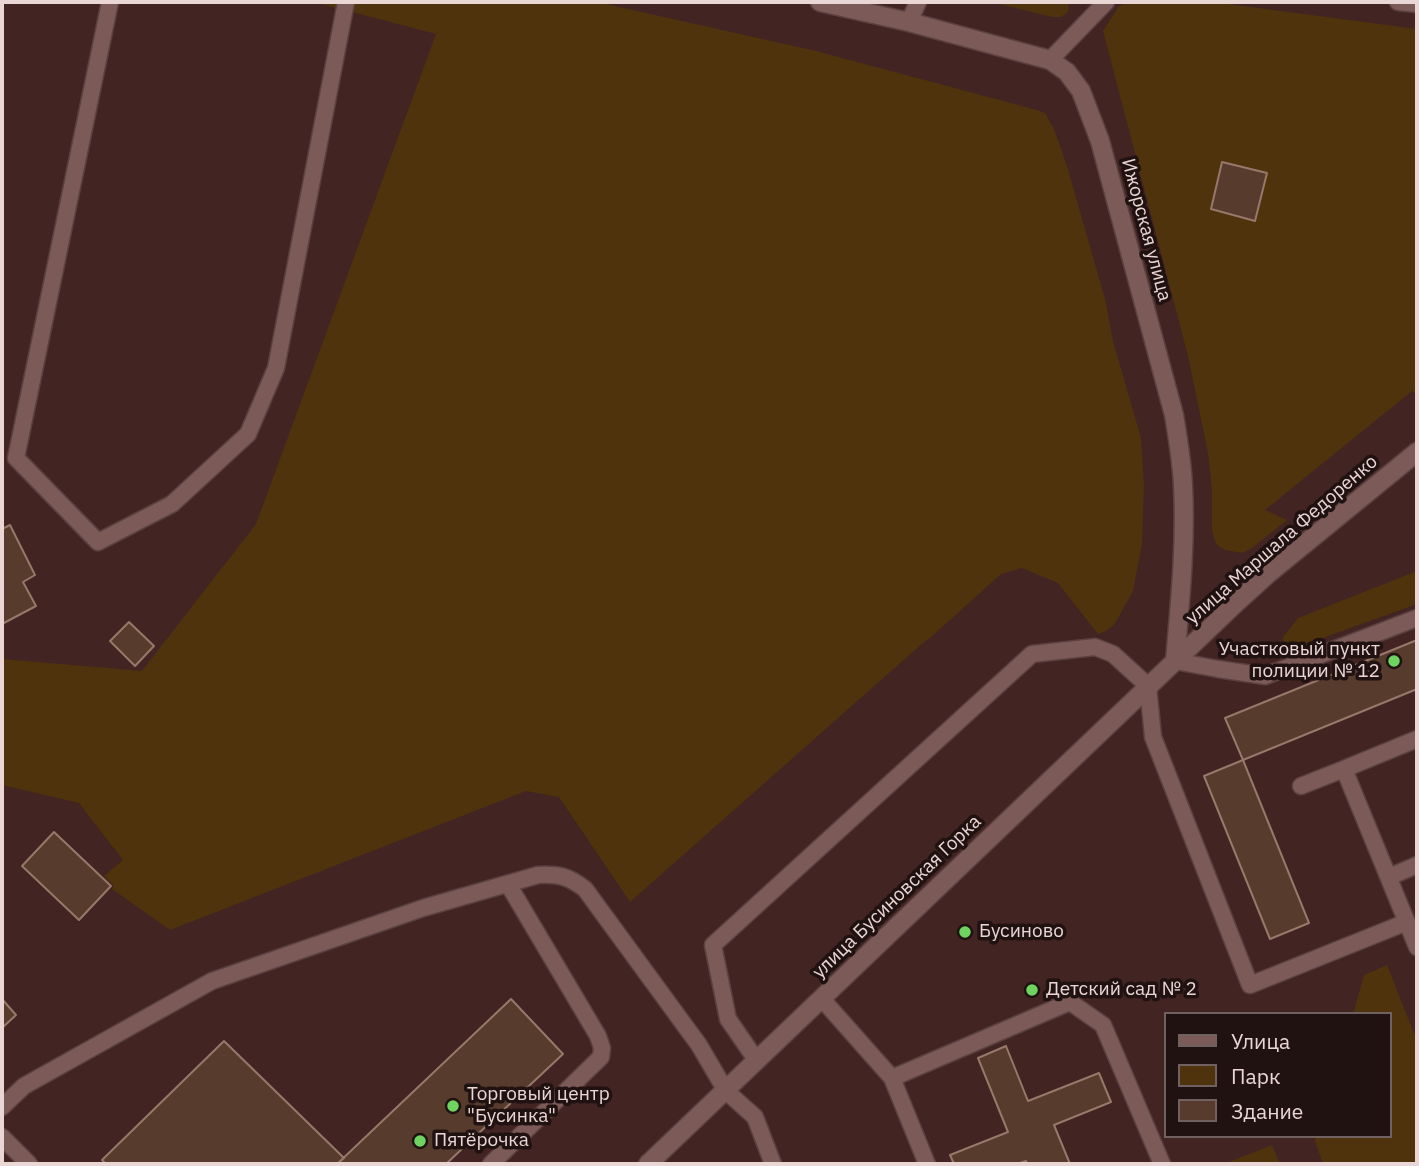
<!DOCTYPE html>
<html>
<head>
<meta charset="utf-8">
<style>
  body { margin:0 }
  #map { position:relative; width:1419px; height:1166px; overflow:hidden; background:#422423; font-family:"IBM Plex Sans",sans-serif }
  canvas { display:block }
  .frame { position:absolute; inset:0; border:4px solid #ead6d4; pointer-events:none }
  .legend { position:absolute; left:1164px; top:1012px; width:228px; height:126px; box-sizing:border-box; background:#1f1211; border:2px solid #70605f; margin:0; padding:9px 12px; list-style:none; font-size:21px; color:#ead6d4 }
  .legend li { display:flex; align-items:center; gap:14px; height:35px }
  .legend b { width:35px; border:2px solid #70605f }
</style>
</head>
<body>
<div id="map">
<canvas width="1419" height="1166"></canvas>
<div class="frame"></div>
<ul class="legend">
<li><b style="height:9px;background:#7c5a57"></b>Улица</li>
<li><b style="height:19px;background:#4f330c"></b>Парк</li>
<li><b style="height:19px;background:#573c2e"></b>Здание</li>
</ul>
</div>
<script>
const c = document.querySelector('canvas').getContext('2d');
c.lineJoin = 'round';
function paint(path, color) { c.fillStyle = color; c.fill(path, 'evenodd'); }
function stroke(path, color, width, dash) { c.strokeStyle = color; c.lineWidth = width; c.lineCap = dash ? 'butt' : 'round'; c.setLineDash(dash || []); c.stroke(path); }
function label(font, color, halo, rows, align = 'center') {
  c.font = font + ' "IBM Plex Sans",sans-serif'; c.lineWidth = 7; c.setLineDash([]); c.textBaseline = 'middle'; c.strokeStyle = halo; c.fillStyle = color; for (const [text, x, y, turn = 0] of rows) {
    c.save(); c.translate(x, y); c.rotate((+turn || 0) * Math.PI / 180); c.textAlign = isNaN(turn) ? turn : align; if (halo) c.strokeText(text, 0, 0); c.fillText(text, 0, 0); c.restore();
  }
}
paint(new Path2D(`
  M 314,2 L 597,2 L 816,51 L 1037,110 L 1045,113 L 1054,129 L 1067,166 L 1105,299 L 1113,341 L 1141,438 L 1144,486 L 1142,544 L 1133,591 L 1114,625 L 1106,631 L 1098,634 L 1058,583 L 1022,568 L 1001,574 L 930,638 L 924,642 L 630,902 L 559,797 L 526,791 L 170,930 L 112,889 L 114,886 L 104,876 L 123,860 L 79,803 L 2,785 L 2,659 L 142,671 L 256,524 L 436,34 Z
  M 991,2 L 1069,2 L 1068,12 L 1061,17 L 1052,17 Z
  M 1130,2 L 1213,2 L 1417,29 L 1417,394 L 1412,391 L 1265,510 L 1287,520 L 1252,548 L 1242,553 L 1225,550 L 1218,546 L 1214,539 L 1212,529 L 1212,490 L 1208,453 L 1188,356 L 1103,31 L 1119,6 Z
  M 1417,571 L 1417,604 L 1295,648 L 1282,649 L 1283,637 L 1298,618 Z
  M 1387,965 L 1417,1041 L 1417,1164 L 1323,1164 L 1315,1141 L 1316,1136 L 1389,1136 L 1389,1014 L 1353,1014 L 1364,975 Z
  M 1272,1145 L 1280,1164 L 1230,1164 L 1229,1162 Z`), '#4f330c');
const building = new Path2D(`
  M 1222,162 L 1267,173 L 1255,221 L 1211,209 Z
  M 10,525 L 35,575 L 23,582 L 36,606 L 2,624 L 2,529 Z
  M 129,622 L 154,646 L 135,666 L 110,641 Z
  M 1417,640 L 1417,689 L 1243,760 L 1225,718 Z
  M 1243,760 L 1309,923 L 1270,939 L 1204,776 Z
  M 54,832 L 111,886 L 79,920 L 22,866 Z
  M 2,999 L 16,1015 L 2,1028 Z
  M 511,999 L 563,1054 L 446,1164 L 337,1164 Z
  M 224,1041 L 344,1158 L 337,1164 L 106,1164 L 102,1160 Z
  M 1006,1046 L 1028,1101 L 1099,1073 L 1111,1102 L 1054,1125 L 1070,1164 L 1027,1164 L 1026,1161 L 1017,1164 L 954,1164 L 950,1155 L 1008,1132 L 978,1058 Z`);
paint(building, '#573c2e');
stroke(building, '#977869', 2);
const service = new Path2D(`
  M 110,2 L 16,458 L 98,542 L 172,504 L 248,434 L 276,368 L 346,2
  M 1398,2 L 1417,4
  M 909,22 L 918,2
  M 1050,60 L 1106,2
  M 1175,661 L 1218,669 L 1265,676 L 1417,618
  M 1417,739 L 1344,769 L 1417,947
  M 1301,786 L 1344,769
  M 1389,877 L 1417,865
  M 822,999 L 892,1078 L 927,1164
  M 757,1061 L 728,1019 L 713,945 L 1032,654 L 1095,647 L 1113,654 L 1148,686 L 1153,737 L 1250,985 L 1407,922
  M 892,1078 L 1070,1002 L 1103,1025 L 1162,1164
  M 2,1107 L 24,1086 L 212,981 L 423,908 L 538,875 C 559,874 568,876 585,889 L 699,1045 L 726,1091 L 755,1117 L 773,1164
  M 2,1137 L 29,1164
  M 491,1164 L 601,1057 L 602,1048 L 598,1036 L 508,884`);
const tertiary = new Path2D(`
  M 820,2 L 909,22 L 1050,60 L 1067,72 L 1081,91 L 1100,141 L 1174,415 C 1178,439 1182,462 1183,486 C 1186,544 1180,603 1175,661
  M 648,1164 L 1237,602 L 1269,573 L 1417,452`);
stroke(service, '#5a4140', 19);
stroke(tertiary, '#5a4140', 21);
stroke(service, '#7c5a57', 16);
stroke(tertiary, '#7c5a57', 18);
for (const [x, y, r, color] of [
  [1394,661,7,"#6fd360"],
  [965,932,7,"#6fd360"],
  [1032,990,7,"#6fd360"],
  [453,1106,7,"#6fd360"],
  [420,1141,7,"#6fd360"]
]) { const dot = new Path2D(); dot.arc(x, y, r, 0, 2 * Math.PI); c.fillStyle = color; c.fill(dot); stroke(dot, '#1f1211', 2.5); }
label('19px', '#ead6d4', '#1f1211', [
  ["Ижорская улица",1146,230,75],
  ["улица Маршала Федоренко",1282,540,-41],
  ["улица Бусиновская Горка",897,897,-44]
]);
label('19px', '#ead6d4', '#1f1211', [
  ["Участковый пункт",1380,650,"right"],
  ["полиции № 12",1380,672,"right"],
  ["Бусиново",979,932],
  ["Детский сад № 2",1046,990],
  ["Торговый центр",467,1095],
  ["\"Бусинка\"",467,1117],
  ["Пятёрочка",434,1141]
], 'left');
</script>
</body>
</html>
